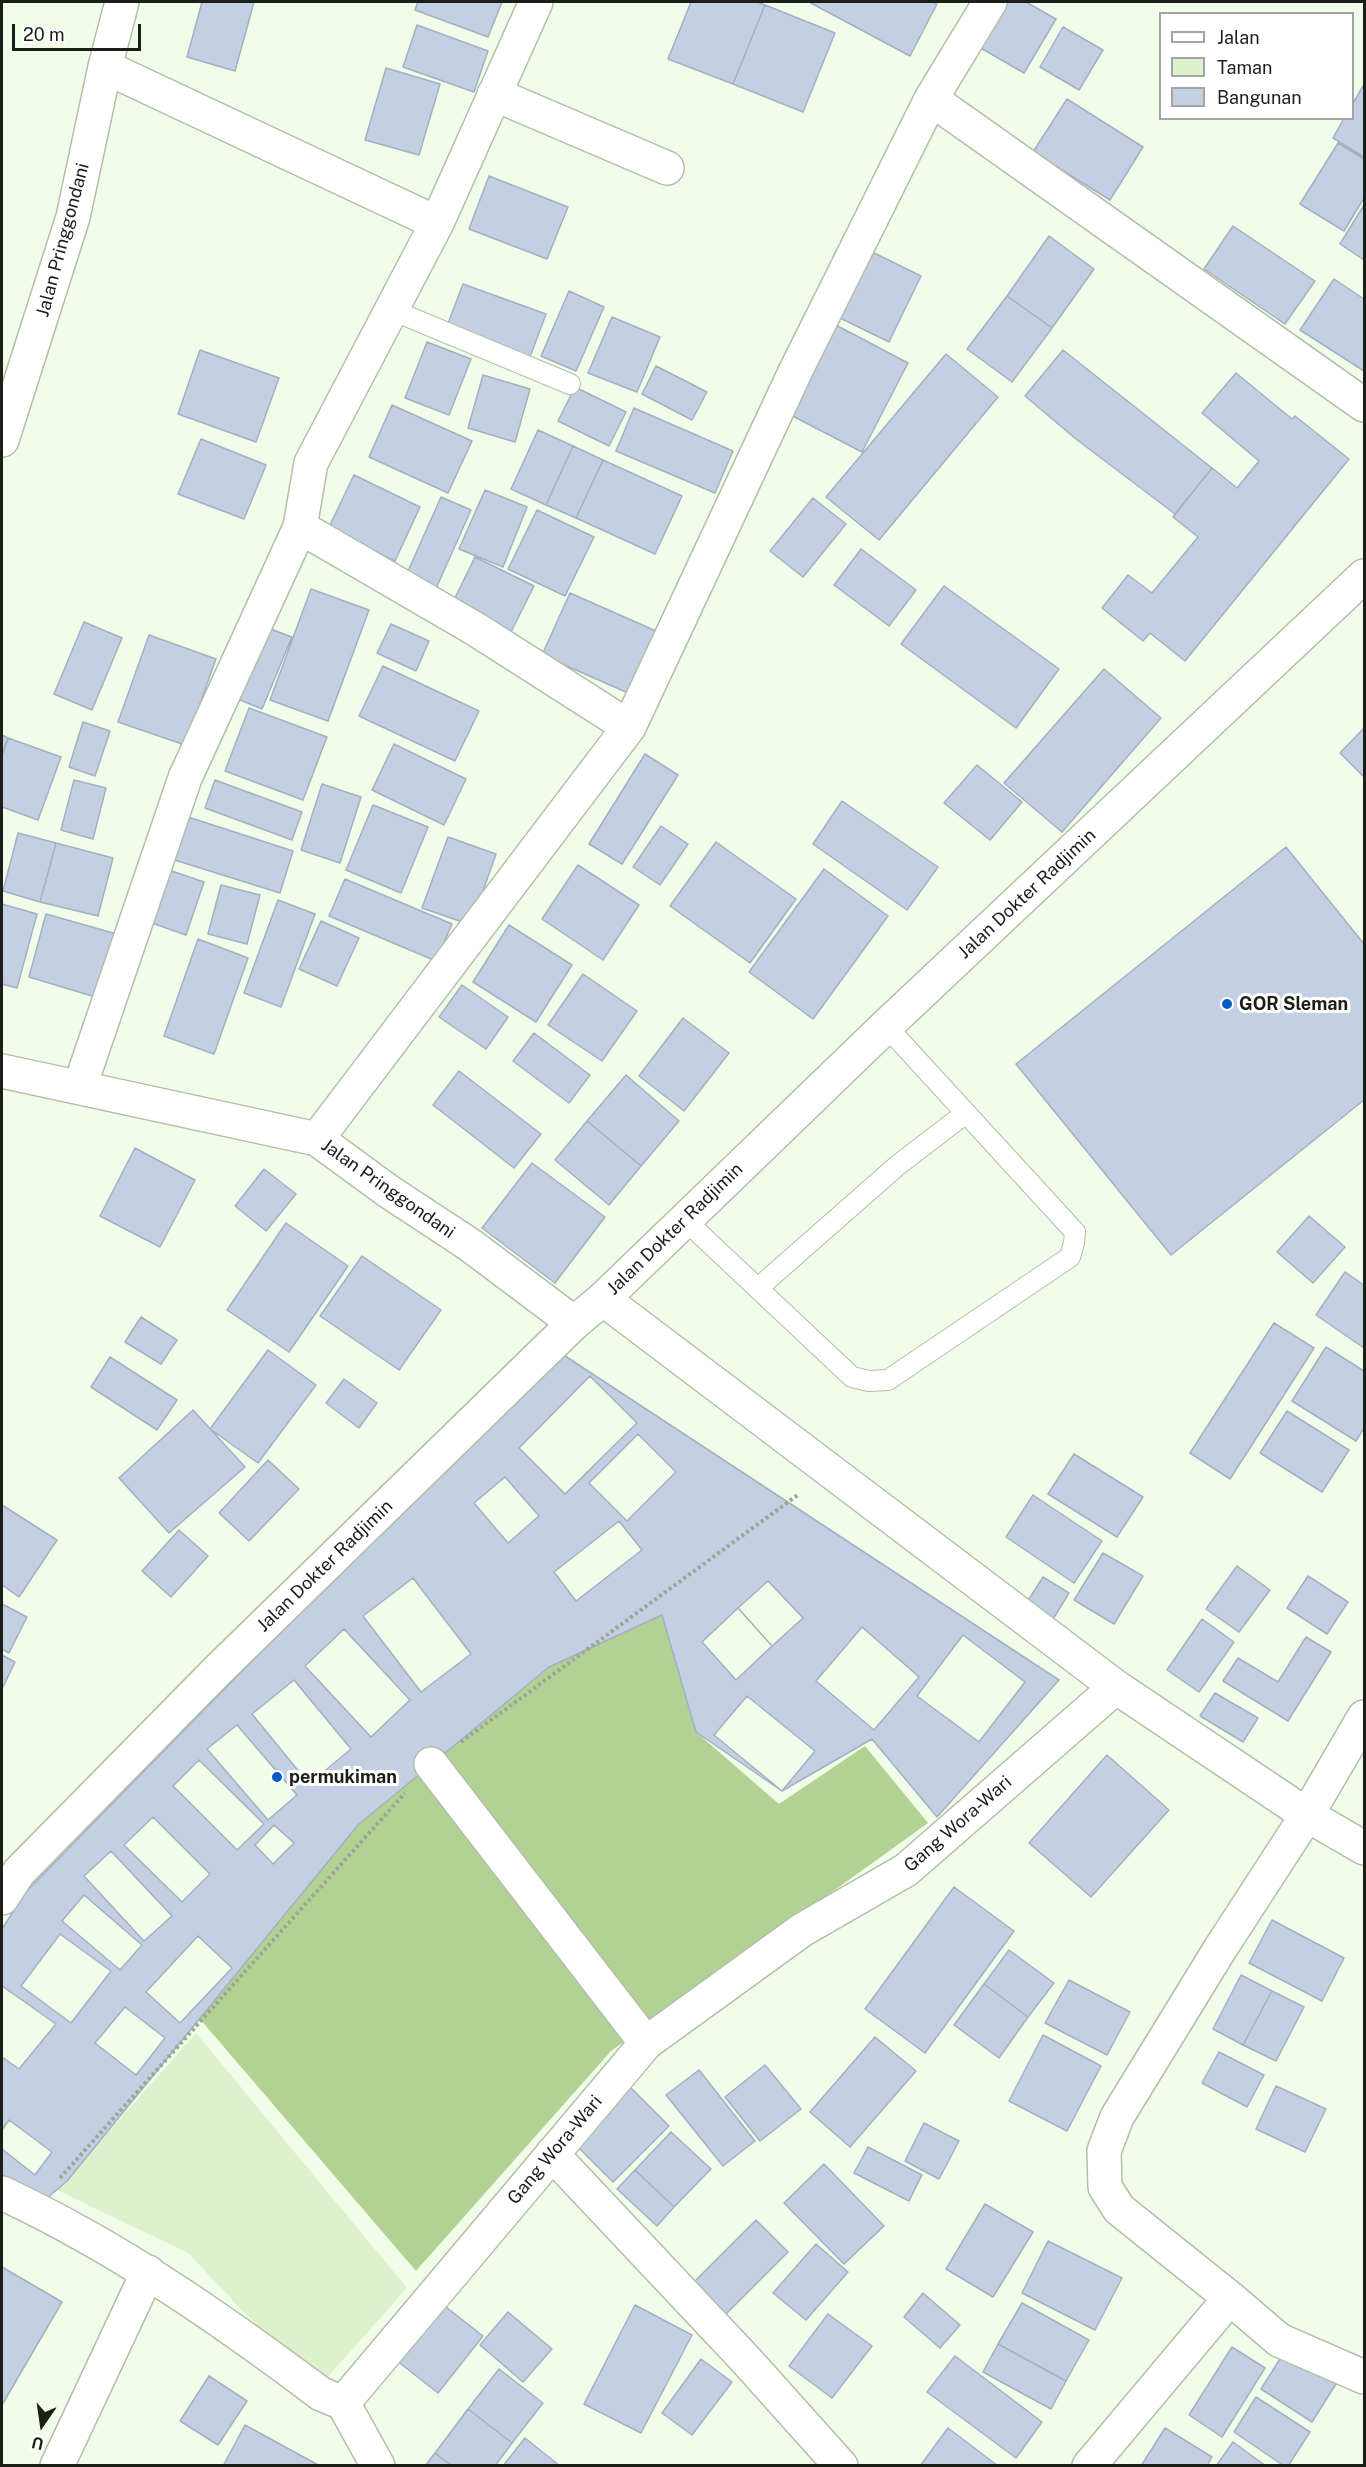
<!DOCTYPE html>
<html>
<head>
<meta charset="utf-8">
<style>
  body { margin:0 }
  #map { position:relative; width:1366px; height:2467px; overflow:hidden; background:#f1fde8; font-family:"Public Sans",sans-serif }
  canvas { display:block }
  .frame { position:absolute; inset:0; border:3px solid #1b1f18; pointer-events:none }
  .legend { position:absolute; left:1159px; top:12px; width:195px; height:108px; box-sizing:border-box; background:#fff; border:2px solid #a4a5a3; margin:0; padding:8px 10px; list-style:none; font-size:18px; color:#1b1f18 }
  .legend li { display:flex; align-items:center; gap:12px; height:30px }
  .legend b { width:30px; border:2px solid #a4a5a3 }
  .north { position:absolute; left:12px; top:2395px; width:60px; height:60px; -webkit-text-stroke:4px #fff; paint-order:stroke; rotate:193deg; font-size:16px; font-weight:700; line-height:24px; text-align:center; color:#1b1f18 }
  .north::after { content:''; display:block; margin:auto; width:21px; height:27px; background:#1b1f18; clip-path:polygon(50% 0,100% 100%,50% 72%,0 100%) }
  .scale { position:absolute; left:12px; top:24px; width:129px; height:27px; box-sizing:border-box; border:3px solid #1b1f18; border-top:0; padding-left:8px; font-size:18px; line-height:21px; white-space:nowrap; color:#1b1f18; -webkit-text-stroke:4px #fff; paint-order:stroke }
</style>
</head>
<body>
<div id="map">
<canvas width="1366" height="2467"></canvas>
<div class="frame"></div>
<ul class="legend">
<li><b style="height:8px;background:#fff"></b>Jalan</li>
<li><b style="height:16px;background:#ddf2cc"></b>Taman</li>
<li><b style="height:16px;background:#c3d0e3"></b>Bangunan</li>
</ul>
<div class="north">U</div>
<div class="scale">20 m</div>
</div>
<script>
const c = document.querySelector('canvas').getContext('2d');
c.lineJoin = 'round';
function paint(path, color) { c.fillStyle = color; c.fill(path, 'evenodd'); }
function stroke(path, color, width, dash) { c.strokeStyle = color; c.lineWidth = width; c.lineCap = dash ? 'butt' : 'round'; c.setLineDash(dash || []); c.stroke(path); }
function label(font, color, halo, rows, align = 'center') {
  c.font = font + ' "Public Sans",sans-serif'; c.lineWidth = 6; c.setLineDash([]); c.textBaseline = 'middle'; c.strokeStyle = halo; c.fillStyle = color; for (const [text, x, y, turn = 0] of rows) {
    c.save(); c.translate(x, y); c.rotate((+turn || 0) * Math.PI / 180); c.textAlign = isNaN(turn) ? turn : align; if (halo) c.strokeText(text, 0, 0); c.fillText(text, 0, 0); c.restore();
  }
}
paint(new Path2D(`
  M 196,2033 L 407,2288 L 317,2389 L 188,2253 L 57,2190 Z`), '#ddf2cc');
paint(new Path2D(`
  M 662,1615 L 696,1732 L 779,1804 L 865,1746 L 928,1823 L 611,2051 L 416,2271 L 199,2018 L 358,1825 L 549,1667 Z`), '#b2d294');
const building = new Path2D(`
  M 202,2 L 254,2 L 235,71 L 187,57 Z
  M 418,2 L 502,2 L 488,37 L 415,10 Z
  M 691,2 L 757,2 L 765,5 L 733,84 L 668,59 Z
  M 809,2 L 932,2 L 937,4 L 910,56 Z
  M 1006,2 L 1026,2 L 1056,19 L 1024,73 L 979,47 Z
  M 765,5 L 835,33 L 803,112 L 733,84 Z
  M 417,25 L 488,51 L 474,92 L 403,67 Z
  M 1063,27 L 1103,50 L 1079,90 L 1040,67 Z
  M 386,68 L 440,84 L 419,155 L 365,140 Z
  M 1363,86 L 1364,87 L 1364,157 L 1333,138 L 1344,118 L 1352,118 L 1352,105 Z
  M 1067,99 L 1143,147 L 1110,200 L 1033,152 Z
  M 1338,143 L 1364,159 L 1364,198 L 1344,231 L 1300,204 Z
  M 489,176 L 568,207 L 547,259 L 469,229 Z
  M 1364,205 L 1364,260 L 1340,244 Z
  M 1233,226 L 1315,281 L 1285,324 L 1204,269 Z
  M 1049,236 L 1094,269 L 1052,328 L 1007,296 Z
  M 868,250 L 921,276 L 889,342 L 836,316 Z
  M 1334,279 L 1364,299 L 1364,371 L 1300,330 Z
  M 463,284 L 546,314 L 530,357 L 447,326 Z
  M 569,291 L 604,307 L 576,371 L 541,356 Z
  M 1007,296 L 1052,328 L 1012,382 L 967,349 Z
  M 612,317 L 660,337 L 637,392 L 588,373 Z
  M 830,322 L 908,363 L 862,452 L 783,411 Z
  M 427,342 L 471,359 L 449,415 L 405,398 Z
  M 200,350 L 279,378 L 256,442 L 178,414 Z
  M 1063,350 L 1212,468 L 1175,514 L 1076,439 L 1025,396 Z
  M 946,354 L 998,397 L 879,540 L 826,497 Z
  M 656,366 L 707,392 L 692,420 L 642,394 Z
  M 1236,373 L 1292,419 L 1295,416 L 1349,459 L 1185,661 L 1150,633 L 1143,641 L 1102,608 L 1128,575 L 1152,593 L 1198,537 L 1173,517 L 1212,468 L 1237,488 L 1259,461 L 1202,413 Z
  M 483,375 L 530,389 L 515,442 L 468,428 Z
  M 575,387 L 626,412 L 609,446 L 558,421 Z
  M 392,405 L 472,441 L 448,493 L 369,457 Z
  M 634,408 L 733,451 L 715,493 L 616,451 Z
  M 538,430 L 573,446 L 546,505 L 511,489 Z
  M 201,439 L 266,465 L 244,519 L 178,494 Z
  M 573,446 L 603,460 L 576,518 L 546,505 Z
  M 603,460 L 682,496 L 655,554 L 576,518 Z
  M 354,475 L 420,507 L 395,561 L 328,529 Z
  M 485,490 L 527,507 L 503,567 L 459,549 Z
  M 441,497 L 471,510 L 434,593 L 404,580 Z
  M 813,498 L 846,524 L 803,577 L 770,551 Z
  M 537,510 L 594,537 L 565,596 L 508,569 Z
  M 861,549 L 916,590 L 889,626 L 834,585 Z
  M 475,557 L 534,586 L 510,634 L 451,606 Z
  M 944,586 L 1059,669 L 1016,728 L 901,644 Z
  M 311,589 L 369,610 L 328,721 L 270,700 Z
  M 570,593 L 656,631 L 628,693 L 542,655 Z
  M 84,622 L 122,638 L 92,710 L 54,694 Z
  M 257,624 L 292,637 L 262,709 L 228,695 Z
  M 391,624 L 429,641 L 416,671 L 377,653 Z
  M 149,635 L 216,659 L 185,745 L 118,722 Z
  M 383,666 L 479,711 L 455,761 L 359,716 Z
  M 1104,669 L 1161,718 L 1062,832 L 1004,783 Z
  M 249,708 L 327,737 L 303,800 L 225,771 Z
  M 83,722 L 110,731 L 95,776 L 69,767 Z
  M 1364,728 L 1364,777 L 1340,753 Z
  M 2,735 L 8,738 L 2,754 Z
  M 8,738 L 61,757 L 38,820 L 2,807 L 2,756 Z
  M 394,744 L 466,779 L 444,825 L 372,790 Z
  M 645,754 L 678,775 L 622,864 L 589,844 Z
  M 977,765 L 1022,802 L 990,840 L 944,803 Z
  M 74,780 L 106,788 L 93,839 L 61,830 Z
  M 215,780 L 302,812 L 292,840 L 205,808 Z
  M 322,784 L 361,797 L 340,863 L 301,850 Z
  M 842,801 L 938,867 L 907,910 L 813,844 Z
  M 373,805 L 428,827 L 401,893 L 346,870 Z
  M 179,814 L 293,851 L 280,893 L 165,857 Z
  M 661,826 L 688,844 L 660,885 L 633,867 Z
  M 18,833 L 56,843 L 40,902 L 3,891 Z
  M 448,837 L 496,854 L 471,925 L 422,908 Z
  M 716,842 L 796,899 L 750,963 L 670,906 Z
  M 56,843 L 113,858 L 98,916 L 40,902 Z
  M 1286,847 L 1364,944 L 1364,1100 L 1171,1255 L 1016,1064 Z
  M 578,865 L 639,905 L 603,960 L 542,919 Z
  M 163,868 L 204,882 L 186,935 L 146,921 Z
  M 824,869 L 888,916 L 813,1019 L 749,972 Z
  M 345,879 L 452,924 L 436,961 L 329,916 Z
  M 221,885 L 260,895 L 247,944 L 208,934 Z
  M 278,900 L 315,914 L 281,1007 L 244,993 Z
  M 2,904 L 37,914 L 17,988 L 2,984 Z
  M 46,914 L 120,935 L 102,999 L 29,977 Z
  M 321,921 L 359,938 L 337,986 L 299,969 Z
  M 509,925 L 572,965 L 536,1022 L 473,982 Z
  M 198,939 L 248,958 L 214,1054 L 164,1036 Z
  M 583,974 L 637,1011 L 602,1061 L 548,1025 Z
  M 462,985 L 508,1017 L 486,1049 L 439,1017 Z
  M 683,1018 L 729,1053 L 684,1111 L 639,1076 Z
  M 534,1033 L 590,1075 L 569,1103 L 513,1061 Z
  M 459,1071 L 541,1134 L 514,1168 L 433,1105 Z
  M 626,1075 L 679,1121 L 641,1166 L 587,1121 Z
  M 587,1121 L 641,1166 L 609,1205 L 555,1160 Z
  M 135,1148 L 195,1180 L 160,1247 L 100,1216 Z
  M 532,1163 L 605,1217 L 555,1283 L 482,1228 Z
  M 264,1169 L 296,1194 L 266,1231 L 235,1206 Z
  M 1309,1216 L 1345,1247 L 1313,1283 L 1277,1252 Z
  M 286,1223 L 348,1266 L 289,1352 L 227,1310 Z
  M 362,1256 L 441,1310 L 399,1370 L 320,1316 Z
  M 1345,1272 L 1364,1285 L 1364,1348 L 1316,1315 Z
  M 141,1317 L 177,1340 L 161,1364 L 125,1342 Z
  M 1274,1323 L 1314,1348 L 1230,1479 L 1190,1453 Z
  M 1326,1347 L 1364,1371 L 1364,1428 L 1356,1441 L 1292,1401 Z
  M 268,1350 L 316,1385 L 258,1463 L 210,1429 Z
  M 556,1350 L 1059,1680 L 937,1817 L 872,1739 L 782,1791 L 696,1732 L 662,1615 L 549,1667 L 358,1825 L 67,2181 L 45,2200 L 2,2179 L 2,1929 L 25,1893 Z
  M 110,1357 L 177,1400 L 157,1430 L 91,1387 Z
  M 590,1376 L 637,1423 L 565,1494 L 519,1448 Z
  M 344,1379 L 377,1403 L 359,1428 L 326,1403 Z
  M 193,1410 L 245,1467 L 169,1533 L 119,1478 Z
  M 1287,1411 L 1349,1450 L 1322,1492 L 1260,1453 Z
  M 638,1434 L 676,1472 L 627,1521 L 589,1483 Z
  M 1074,1454 L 1143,1497 L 1117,1537 L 1048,1494 Z
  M 268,1460 L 299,1489 L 249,1541 L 219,1513 Z
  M 505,1477 L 539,1516 L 508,1543 L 474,1503 Z
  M 1033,1495 L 1102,1541 L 1074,1583 L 1006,1537 Z
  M 2,1505 L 57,1540 L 19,1597 L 2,1585 Z
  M 619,1521 L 642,1550 L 576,1601 L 554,1572 Z
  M 179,1530 L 208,1556 L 171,1597 L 142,1571 Z
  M 1103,1553 L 1143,1576 L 1114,1624 L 1074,1600 Z
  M 1237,1566 L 1270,1590 L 1239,1632 L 1206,1609 Z
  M 1308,1576 L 1348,1602 L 1327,1634 L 1287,1608 Z
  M 1043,1577 L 1069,1593 L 1047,1629 L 1020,1613 Z
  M 413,1578 L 471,1654 L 421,1692 L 363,1616 Z
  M 768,1581 L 803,1618 L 772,1646 L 738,1608 Z
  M 2,1604 L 27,1617 L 9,1653 L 2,1649 Z
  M 738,1608 L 772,1646 L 736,1680 L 702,1642 Z
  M 1202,1619 L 1234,1642 L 1199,1692 L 1167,1670 Z
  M 862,1627 L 919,1677 L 874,1730 L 816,1681 Z
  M 344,1629 L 410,1700 L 371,1737 L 305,1666 Z
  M 963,1635 L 1025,1682 L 979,1742 L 917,1696 Z
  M 1306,1637 L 1331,1652 L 1288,1721 L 1223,1681 L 1238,1658 L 1278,1682 Z
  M 2,1655 L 15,1662 L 2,1689 Z
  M 294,1680 L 351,1749 L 309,1784 L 252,1714 Z
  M 1215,1693 L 1258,1718 L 1243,1742 L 1200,1716 Z
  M 747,1696 L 815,1751 L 782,1791 L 714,1735 Z
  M 237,1725 L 297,1795 L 268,1820 L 207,1749 Z
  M 1107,1755 L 1169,1810 L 1091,1897 L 1029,1843 Z
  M 199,1760 L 264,1824 L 237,1850 L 173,1786 Z
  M 153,1817 L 210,1874 L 182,1902 L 124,1845 Z
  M 274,1825 L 294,1843 L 273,1864 L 255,1845 Z
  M 111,1851 L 172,1916 L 144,1941 L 84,1876 Z
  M 954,1887 L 1014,1931 L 925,2053 L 865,2009 Z
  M 84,1895 L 142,1945 L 120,1970 L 62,1921 Z
  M 1272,1920 L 1344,1958 L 1322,2001 L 1249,1963 Z
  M 60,1934 L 111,1971 L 71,2023 L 21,1986 Z
  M 198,1936 L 232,1968 L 180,2023 L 146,1992 Z
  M 1009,1950 L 1054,1983 L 1028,2017 L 984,1984 Z
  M 1241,1975 L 1272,1991 L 1243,2045 L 1213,2029 Z
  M 1069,1980 L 1130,2012 L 1107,2055 L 1045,2023 Z
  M 984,1984 L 1028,2017 L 999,2058 L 954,2025 Z
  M 2,1986 L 56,2024 L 19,2069 L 2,2057 Z
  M 1272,1991 L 1304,2007 L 1276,2061 L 1243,2045 Z
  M 125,2007 L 165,2038 L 136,2075 L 95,2043 Z
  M 1043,2035 L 1101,2066 L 1067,2131 L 1009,2101 Z
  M 875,2037 L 916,2071 L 850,2147 L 810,2112 Z
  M 1219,2052 L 1264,2075 L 1247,2107 L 1202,2083 Z
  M 765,2065 L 801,2109 L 760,2141 L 725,2097 Z
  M 699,2070 L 755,2141 L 723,2166 L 666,2095 Z
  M 629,2086 L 669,2126 L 613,2182 L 572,2141 Z
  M 1276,2086 L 1326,2109 L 1305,2152 L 1256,2129 Z
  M 9,2120 L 52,2152 L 35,2175 L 2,2149 L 2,2130 Z
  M 924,2123 L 959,2141 L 939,2179 L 905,2161 Z
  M 671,2132 L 711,2169 L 674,2207 L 635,2170 Z
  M 868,2147 L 922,2175 L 909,2201 L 854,2173 Z
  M 824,2164 L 884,2226 L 844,2264 L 784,2203 Z
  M 635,2170 L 674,2207 L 657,2226 L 617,2189 Z
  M 985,2204 L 1033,2232 L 993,2297 L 946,2269 Z
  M 756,2220 L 788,2252 L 722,2318 L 690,2286 Z
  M 1048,2241 L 1122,2278 L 1095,2330 L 1022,2293 Z
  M 816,2244 L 848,2272 L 806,2320 L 773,2293 Z
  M 2,2267 L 62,2302 L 2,2405 Z
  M 923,2293 L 960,2325 L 940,2348 L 904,2317 Z
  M 437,2300 L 483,2336 L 438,2393 L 392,2357 Z
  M 1022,2303 L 1089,2340 L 1066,2381 L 998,2344 Z
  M 635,2305 L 692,2335 L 641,2433 L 584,2404 Z
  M 508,2312 L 552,2349 L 523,2382 L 480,2345 Z
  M 828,2314 L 872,2346 L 832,2398 L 789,2366 Z
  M 998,2344 L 1066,2381 L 1051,2409 L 983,2372 Z
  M 1232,2347 L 1265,2368 L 1222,2437 L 1189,2415 Z
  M 1285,2351 L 1336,2384 L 1312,2422 L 1261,2389 Z
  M 955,2356 L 1042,2422 L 1016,2458 L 927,2392 Z
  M 701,2359 L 732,2382 L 692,2435 L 662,2413 Z
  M 499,2369 L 543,2403 L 512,2443 L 468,2409 Z
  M 209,2376 L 247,2401 L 218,2445 L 180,2421 Z
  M 1256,2397 L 1310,2432 L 1288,2466 L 1284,2466 L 1234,2432 Z
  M 468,2409 L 512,2443 L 495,2466 L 452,2466 L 435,2453 Z
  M 245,2425 L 320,2466 L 223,2466 Z
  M 948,2428 L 998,2466 L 920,2466 Z
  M 1165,2428 L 1212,2457 L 1207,2466 L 1141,2466 Z
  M 525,2438 L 560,2466 L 503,2466 Z
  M 1233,2442 L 1266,2466 L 1216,2466 Z
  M 435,2453 L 452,2466 L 425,2466 Z`);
paint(building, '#c3d0e3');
stroke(building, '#a3b0c2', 1.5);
const service = new Path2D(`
  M 392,310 L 570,384
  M 685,1220 L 852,1377 L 869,1381 L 888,1380 L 1070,1257 L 1074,1243 L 1075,1232 L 886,1026
  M 758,1288 L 898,1165 L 966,1113`);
const minor = new Path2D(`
  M 536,2 L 437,223 L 311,463 L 300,527 L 477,630 L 629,727
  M 105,67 L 437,223
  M 494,94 L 667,168
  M 931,99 L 1364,405
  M 2,440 L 73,217 L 105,67 L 122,2
  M 2,1071 L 317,1139 L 388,1191 L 470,1245 L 574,1323
  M 80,1086 L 185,778 L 300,527
  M 317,1139 L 629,727 L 796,370 L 931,99 L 990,2
  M 603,1299 L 1116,1687 L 1307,1815 L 1364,1848
  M 431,1764 L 646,2043
  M 552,2154 L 746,2360 L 841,2466
  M 2,2193 C 116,2246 221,2319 321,2394 L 343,2403 L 646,2043 L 802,1930 L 906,1870 L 1116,1687
  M 1230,2298 L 1279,2340 L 1364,2377
  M 343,2403 L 378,2466
  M 57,2466 L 148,2272
  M 1089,2466 L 1230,2298 L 1119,2209 L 1105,2187 L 1104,2151 L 1117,2117 L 1220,1949 L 1307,1815 L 1364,1717`);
const secondary = new Path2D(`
  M 2,1898 L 19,1872 L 220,1668 L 574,1323 L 603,1299 L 886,1026 L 1364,576`);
stroke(service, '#b3beaa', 22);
stroke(minor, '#b3beaa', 36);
stroke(secondary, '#b3beaa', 36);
stroke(new Path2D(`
  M 461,1742 L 799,1494
  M 60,2178 L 405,1793`), '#9da696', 4, [3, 3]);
stroke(service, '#fff', 20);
stroke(minor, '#fff', 33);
stroke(secondary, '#fff', 33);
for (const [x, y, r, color] of [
  [1227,1004,6,"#035bc5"],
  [277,1777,6,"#035bc5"]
]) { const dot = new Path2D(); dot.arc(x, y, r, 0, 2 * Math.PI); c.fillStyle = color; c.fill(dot); stroke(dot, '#fff', 2); }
label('18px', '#1b1f18', '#fff', [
  ["Jalan Pringgondani",63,240,-75],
  ["Jalan Dokter Radjimin",1027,894,-43],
  ["Jalan Pringgondani",388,1189,35],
  ["Jalan Dokter Radjimin",675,1229,-44],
  ["Jalan Dokter Radjimin",325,1566,-44],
  ["Gang Wora-Wari",958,1824,-41],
  ["Gang Wora-Wari",555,2150,-50]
]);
label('bold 18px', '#1b1f18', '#fff', [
  ["GOR Sleman",1239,1004],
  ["permukiman",289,1777]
], 'left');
</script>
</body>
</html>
